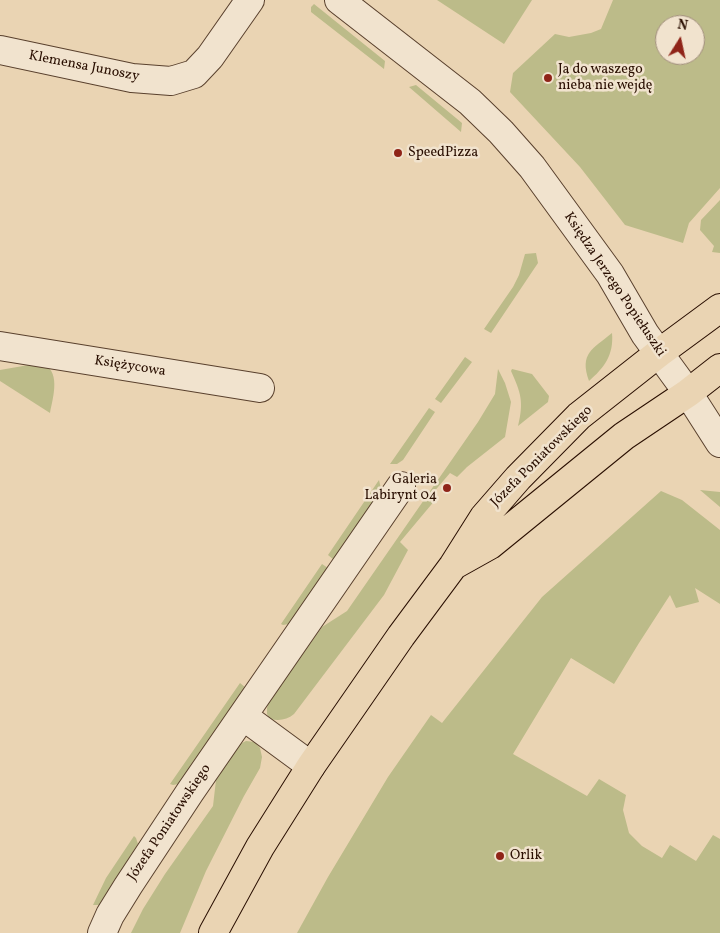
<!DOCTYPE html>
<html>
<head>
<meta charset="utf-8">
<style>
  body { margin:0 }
  #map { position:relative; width:720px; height:933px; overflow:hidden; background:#ead4b3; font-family:Vollkorn,serif }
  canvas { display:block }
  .north { position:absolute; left:655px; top:15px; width:50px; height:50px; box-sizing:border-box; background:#f1e3ce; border:1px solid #a18e7c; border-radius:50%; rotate:10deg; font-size:14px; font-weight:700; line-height:20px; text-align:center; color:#290e00 }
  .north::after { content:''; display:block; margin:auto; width:18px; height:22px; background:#8f2418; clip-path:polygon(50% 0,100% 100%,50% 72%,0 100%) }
</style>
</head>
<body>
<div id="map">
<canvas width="720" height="933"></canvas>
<div class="north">N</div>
</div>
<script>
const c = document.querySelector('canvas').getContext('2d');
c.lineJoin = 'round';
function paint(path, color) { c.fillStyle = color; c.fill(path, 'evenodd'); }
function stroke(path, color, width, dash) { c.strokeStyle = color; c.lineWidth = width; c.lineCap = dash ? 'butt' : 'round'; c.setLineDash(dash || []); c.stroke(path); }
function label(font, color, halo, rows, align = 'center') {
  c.font = font + ' Vollkorn,serif'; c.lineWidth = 5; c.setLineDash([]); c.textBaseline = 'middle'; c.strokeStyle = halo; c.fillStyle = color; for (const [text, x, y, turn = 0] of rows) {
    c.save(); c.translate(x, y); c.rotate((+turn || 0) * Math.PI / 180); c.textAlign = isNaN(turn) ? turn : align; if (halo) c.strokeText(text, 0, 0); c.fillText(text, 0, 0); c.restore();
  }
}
paint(new Path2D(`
  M 437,0 L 532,0 L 504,44 Z
  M 613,0 L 720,0 L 720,188 L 689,223 L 683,243 L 625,225 L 580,167 L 510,92 L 513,73 L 555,34 L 569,37 L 591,33 L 601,29 ZM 665,25 L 695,25 L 695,55 L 665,55 Z
  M 314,4 L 385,61 L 384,69 L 311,12 L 311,7 Z
  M 416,85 L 462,123 L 461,132 L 409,87 Z
  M 720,200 L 720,253 L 712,252 L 714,246 L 700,230 L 701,220 Z
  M 536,253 L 538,263 L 491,333 L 484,329 L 513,287 L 519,275 L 525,254 Z
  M 612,333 C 614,355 604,368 589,381 C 579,353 593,349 612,333 Z
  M 465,357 L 472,362 L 441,403 L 435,399 Z
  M 40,363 C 62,369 53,397 50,413 L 0,381 L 0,370 Z
  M 498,369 L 505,383 L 511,402 L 505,437 L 467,467 L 457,477 L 450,473 L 432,494 L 436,499 L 400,542 L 408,550 L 384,595 L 294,714 C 287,720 279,721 270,719 L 267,714 L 267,708 L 268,704 L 275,693 L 322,627 L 347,611 L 478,422 L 495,394 Z
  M 512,369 L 532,374 L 549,396 L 548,402 L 518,426 C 524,402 521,393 511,371 Z
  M 429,408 L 435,412 L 403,460 L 397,464 L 390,464 Z
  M 379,480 L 381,489 L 379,494 L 334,560 L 328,555 Z
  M 700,490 L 720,492 L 720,507 Z
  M 661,491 L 682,500 L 720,530 L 720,604 L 695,588 L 699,602 L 676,608 L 670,595 L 639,643 L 614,684 L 571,658 L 513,754 L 587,796 L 599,779 L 626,795 L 623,810 L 629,833 L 642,846 L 662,858 L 670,845 L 696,861 L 713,835 L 720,839 L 720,933 L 297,933 L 328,877 L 388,777 L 431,715 L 442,723 L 542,597 Z
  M 322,564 L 328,568 L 289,624 L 283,625 L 281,624 Z
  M 240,683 L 246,688 L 179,784 L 173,785 L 170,784 Z
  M 246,741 L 255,742 L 260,748 L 262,757 L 260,768 L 244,796 L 206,871 L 180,933 L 131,933 L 143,909 L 165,874 L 213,806 L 216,780 L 240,744 Z
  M 134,836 L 136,838 L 138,844 L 112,884 L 101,905 L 93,905 L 106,878 Z`), '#bcbb89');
const minor = new Path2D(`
  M 339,0 L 470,102 L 501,132 L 532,167 L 610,274 L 645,334 L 688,393 L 720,443
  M 0,50 L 132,78 L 171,81 L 194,74 L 210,57 L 250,0
  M 0,346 L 260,388
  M 243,716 L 311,766
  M 102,933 L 110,915 L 128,886 L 190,792 L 401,486`);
const major = new Path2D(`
  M 456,564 L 490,545 L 624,436 L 688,393 L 720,368
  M 213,933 L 260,847 L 311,766 L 401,636 L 453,566 L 484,517 L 518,478 L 579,416 L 659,353 L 720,308`);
stroke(minor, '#59402d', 30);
stroke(major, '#290e00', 30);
stroke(minor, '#f1e3ce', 28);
stroke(major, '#ead4b3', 28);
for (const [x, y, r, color] of [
  [548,78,5,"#8f2418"],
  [398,153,5,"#8f2418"],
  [447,488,5,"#8f2418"],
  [500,856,5,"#8f2418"]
]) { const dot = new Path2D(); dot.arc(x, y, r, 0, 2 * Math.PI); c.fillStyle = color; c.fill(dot); stroke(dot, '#f1e3ce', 2); }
label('14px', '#290e00', '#f1e3ce', [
  ["Klemensa Junoszy",84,67,11],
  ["Księdza Jerzego Popiełuszki",614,285,56],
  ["Księżycowa",130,367,9],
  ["Józefa Poniatowskiego",542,457,-45],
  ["Józefa Poniatowskiego",170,823,-56]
]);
label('14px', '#290e00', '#f1e3ce', [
  ["Ja do waszego",558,70],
  ["nieba nie wejdę",558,86],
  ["SpeedPizza",408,153],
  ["Galeria",437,480,"right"],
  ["Labirynt 04",437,496,"right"],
  ["Orlik",510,856]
], 'left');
</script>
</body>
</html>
